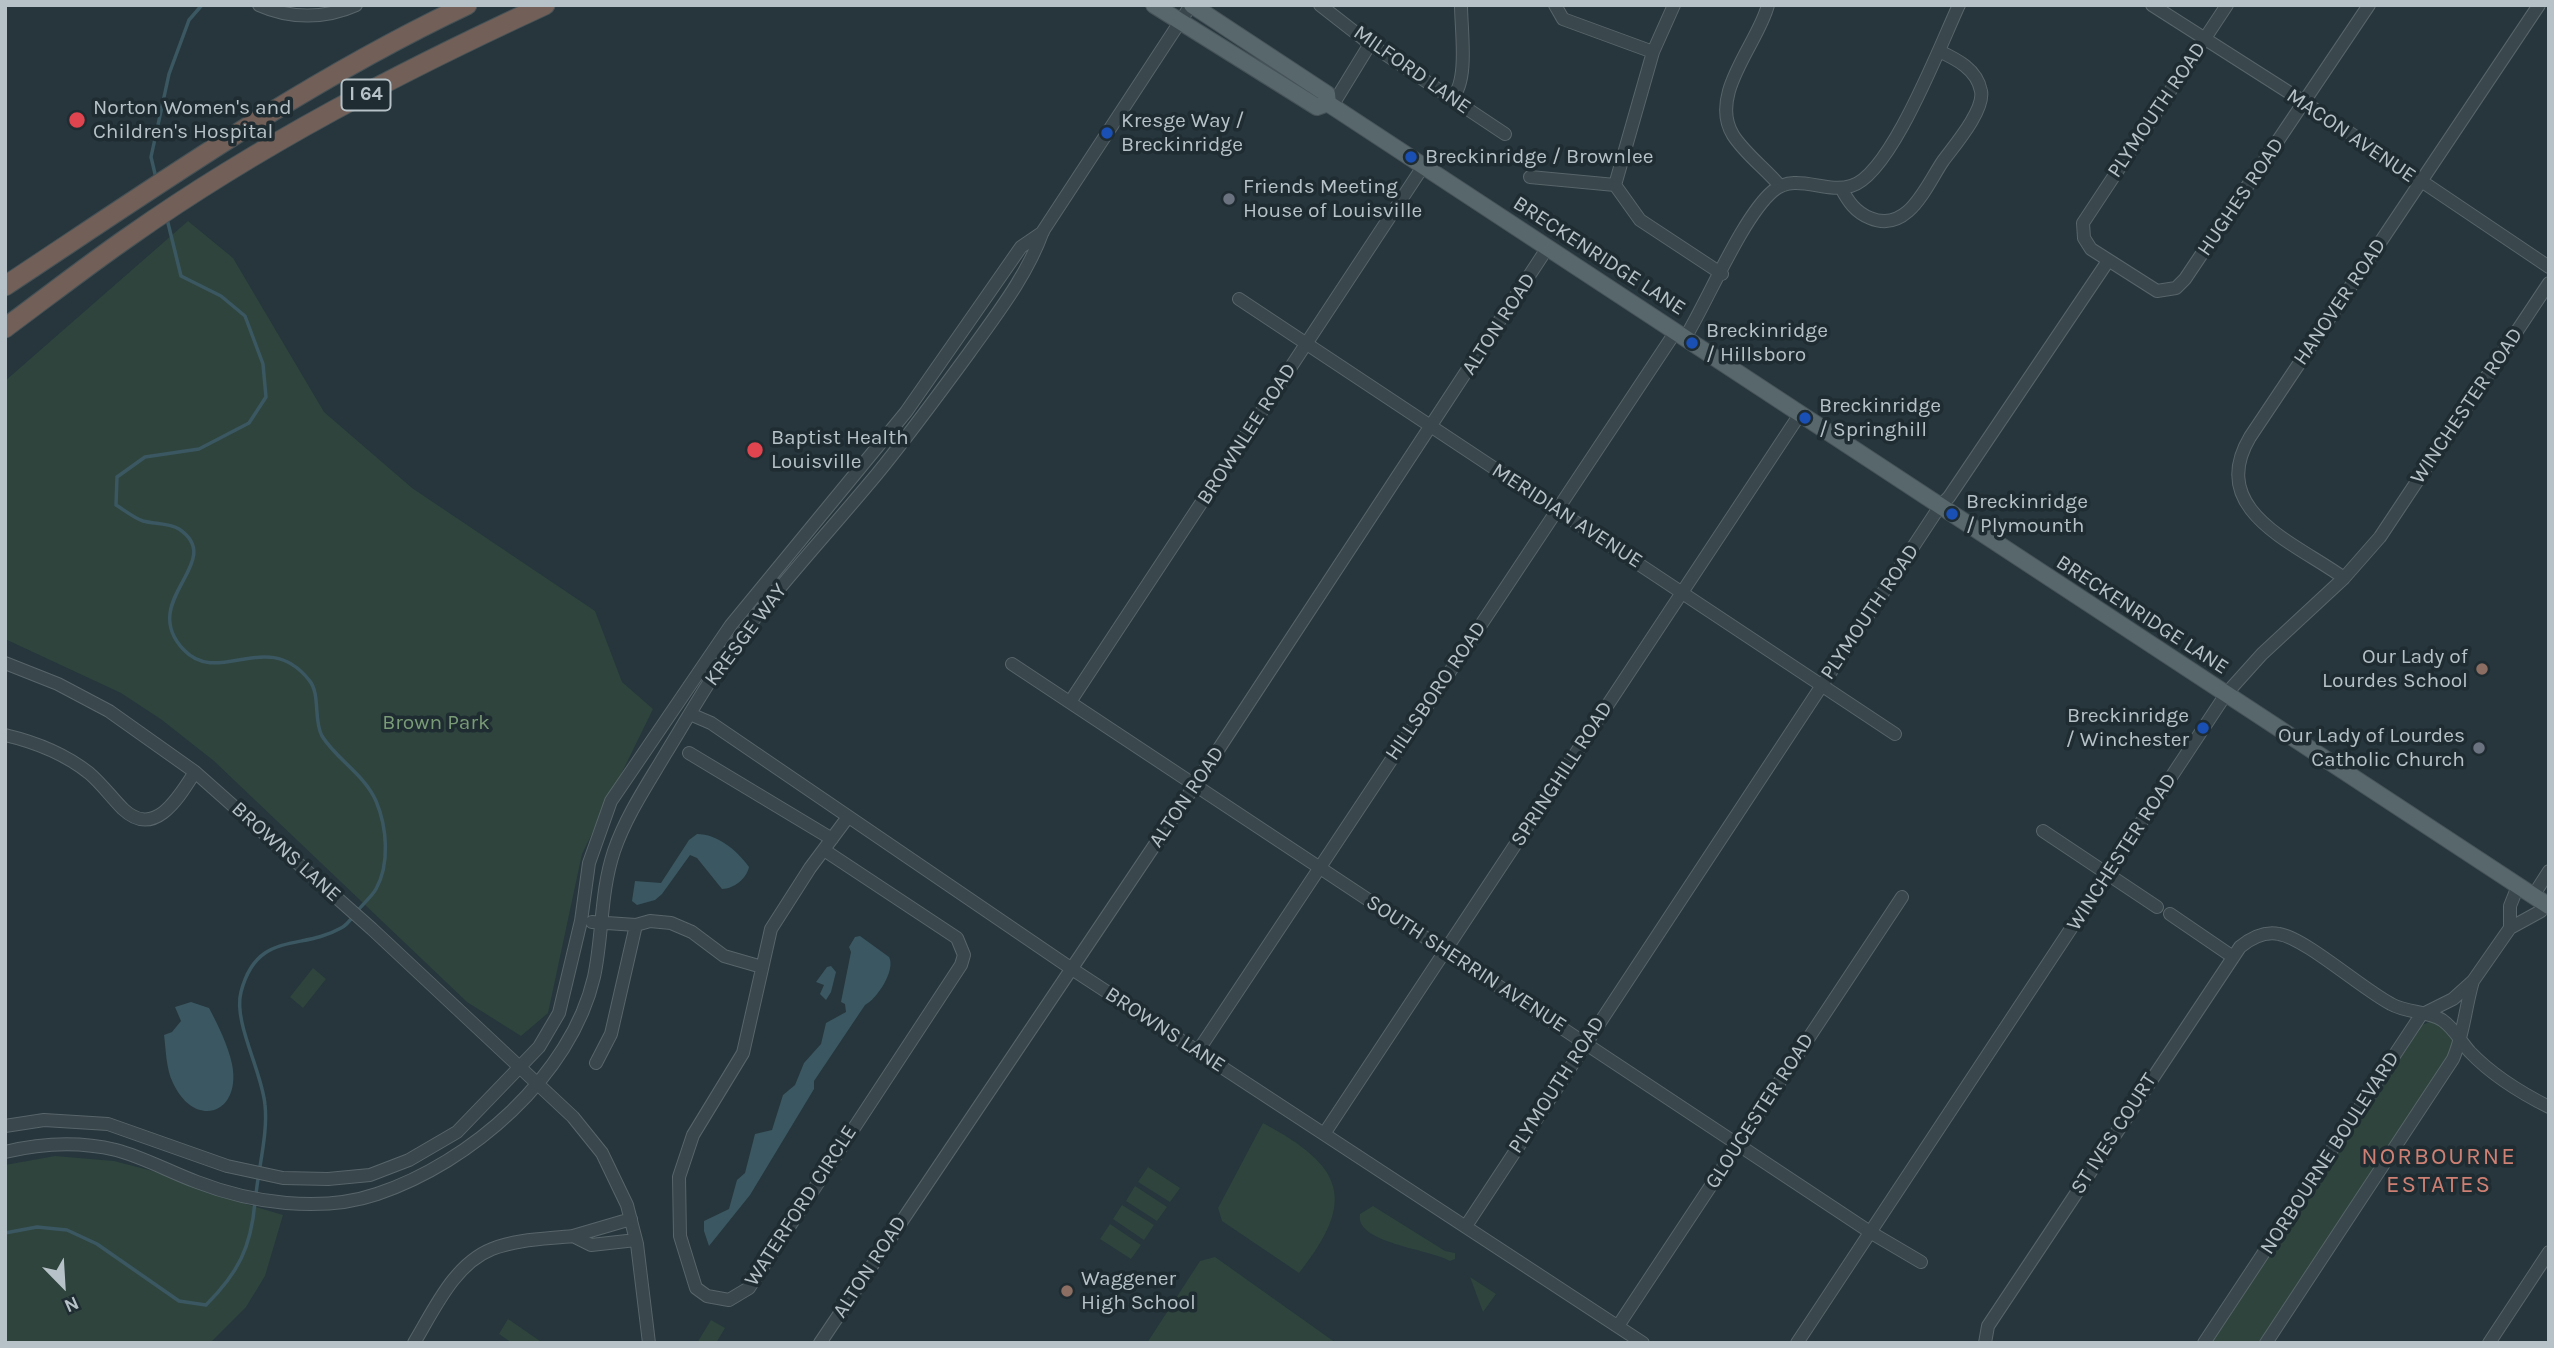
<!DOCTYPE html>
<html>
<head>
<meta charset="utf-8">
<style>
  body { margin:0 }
  #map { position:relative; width:2554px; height:1348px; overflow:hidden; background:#26363c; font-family:Karla,sans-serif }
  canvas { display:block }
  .frame { position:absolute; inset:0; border:7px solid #b6c2c7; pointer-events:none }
  .north { position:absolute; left:28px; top:1250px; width:70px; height:70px; -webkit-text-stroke:5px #1f2c31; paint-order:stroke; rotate:156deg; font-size:19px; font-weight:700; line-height:28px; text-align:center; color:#b6c2c7 }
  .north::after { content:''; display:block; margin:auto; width:24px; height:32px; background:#b6c2c7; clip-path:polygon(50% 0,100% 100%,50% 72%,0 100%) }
</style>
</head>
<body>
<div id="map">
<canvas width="2554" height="1348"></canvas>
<div class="frame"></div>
<div class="north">N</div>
</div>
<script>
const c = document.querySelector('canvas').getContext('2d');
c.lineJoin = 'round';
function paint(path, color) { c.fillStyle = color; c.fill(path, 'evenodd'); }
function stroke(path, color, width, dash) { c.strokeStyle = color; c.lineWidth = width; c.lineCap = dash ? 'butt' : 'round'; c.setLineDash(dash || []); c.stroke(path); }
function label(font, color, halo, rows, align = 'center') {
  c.font = font + ' Karla,sans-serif'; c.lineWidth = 7; c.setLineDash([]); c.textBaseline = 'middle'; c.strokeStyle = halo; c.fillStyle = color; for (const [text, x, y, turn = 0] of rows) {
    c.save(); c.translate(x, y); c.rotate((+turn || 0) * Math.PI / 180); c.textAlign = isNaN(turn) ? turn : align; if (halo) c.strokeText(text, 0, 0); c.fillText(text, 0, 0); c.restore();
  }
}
paint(new Path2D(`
  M 188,221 L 233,258 L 324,412 L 412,488 L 595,611 L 622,682 L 653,709 L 582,854 L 548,1013 L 521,1036 L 467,1002 L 214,761 L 162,720 L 121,693 L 5,639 L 5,381 Z
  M 313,968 L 326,979 L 303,1008 L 290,997 Z
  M 2429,1022 L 2438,1023 L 2453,1036 L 2453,1050 L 2261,1343 L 2209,1343 L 2418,1027 Z
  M 1263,1123 C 1343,1166 1358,1199 1299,1273 L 1222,1221 L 1218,1208 Z
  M 55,1156 L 114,1161 L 176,1177 L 209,1193 L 283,1215 L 265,1276 L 246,1307 L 210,1343 L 5,1343 L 5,1165 Z
  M 1148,1167 L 1180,1188 L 1170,1202 L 1138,1182 Z
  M 1135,1186 L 1167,1207 L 1157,1221 L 1126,1201 Z
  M 1122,1205 L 1154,1225 L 1144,1240 L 1113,1219 Z
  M 1373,1206 L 1445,1251 L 1455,1253 L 1455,1259 L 1450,1261 C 1430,1249 1354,1243 1360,1214 Z
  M 1110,1224 L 1141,1245 L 1131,1259 L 1100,1239 Z
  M 1215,1257 L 1336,1343 L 1147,1343 L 1200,1261 Z
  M 1470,1277 L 1496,1294 L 1483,1312 Z
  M 508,1319 L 540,1341 L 538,1343 L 512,1343 L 499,1334 Z
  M 711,1320 L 725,1328 L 716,1343 L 697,1343 Z`), '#2e443d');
paint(new Path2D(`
  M 697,834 C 717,834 737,850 749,867 C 747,878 734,889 722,889 L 697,858 L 690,855 L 662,894 L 655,900 L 637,905 L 632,901 L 635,881 L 661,883 L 689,840 Z
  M 860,936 L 889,957 C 896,970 877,999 865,1005 L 814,1081 L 814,1089 L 750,1195 L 709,1246 L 704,1231 L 704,1221 L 729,1209 L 737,1180 L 745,1173 L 755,1134 L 772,1130 L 783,1095 L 795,1085 L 804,1063 L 821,1044 L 826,1023 L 846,1012 L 845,1004 L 841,1002 L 851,952 L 849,947 L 855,937 Z
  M 827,967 L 831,966 L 836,972 L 831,992 L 826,1000 L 820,994 L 824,985 L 816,982 Z
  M 191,1002 L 209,1008 C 218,1025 228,1045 232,1064 C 242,1114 195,1130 173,1083 C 166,1069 166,1050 164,1035 L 172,1032 L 181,1021 L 175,1007 Z`), '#3b5761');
stroke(new Path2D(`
  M 156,178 L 151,157 L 169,74 L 189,20 L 202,5
  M 167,219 L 181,276 L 221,296 L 245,316 L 263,364 L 266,397 L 249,423 L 199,449 L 145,457 L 117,477 L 116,505 C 124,510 134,518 143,521 C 154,524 170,523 179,529 C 228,562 136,600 184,650 C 219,687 267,627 309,680 C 321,694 313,720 322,736 C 337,760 364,774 376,801 C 387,827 390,864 376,889 C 372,896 364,903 359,909 C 354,915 348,925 341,928 C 301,951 257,930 241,992 C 233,1022 262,1071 265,1105 C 268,1132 259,1166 256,1194
  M 5,1233 L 37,1227 L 67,1230 L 97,1244 L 179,1301 L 206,1305 C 238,1273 251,1248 255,1202`), '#3b5761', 3.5);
const minor = new Path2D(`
  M 259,5 C 290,19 325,19 356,5
  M 1320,5 L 1370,44 L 1505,134
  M 1555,5 L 1563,19 L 1653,52
  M 1768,5 C 1758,44 1708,94 1733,135 C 1745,154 1766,169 1780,186
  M 2152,5 L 2304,102 L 2549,267
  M 2227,5 L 2083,223 L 2084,238 L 2091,249 L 2157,291 L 2176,288 L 2185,279 L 2369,5
  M 1452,98 C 1469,81 1461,30 1461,5
  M 1332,106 L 1370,44
  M 1530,177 L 1615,185 L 1640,220 L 1722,274
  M 1615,185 L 1653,52 L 1674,5
  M 1841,188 C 1848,201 1855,212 1870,218 C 1908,234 1926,186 1943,161 C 1954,146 1985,110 1981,91 C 1977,69 1956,59 1939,51
  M 1239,299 L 1895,734
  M 1685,338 C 1708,300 1743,216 1773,191 C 1796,172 1825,194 1851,186 C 1891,175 1941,43 1959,5
  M 2344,578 C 2296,543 2206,511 2250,437 L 2539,5
  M 5,663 L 58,684 L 109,711 L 195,772 L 372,929 L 573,1117 L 602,1153 L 627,1205 L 637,1244 L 649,1343
  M 1012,664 L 1870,1232 L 1921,1262
  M 1070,702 L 1424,165
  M 690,714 L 711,723 L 1072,969 L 1643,1343
  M 5,735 C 35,742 65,754 89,773 C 102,784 111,797 123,809 C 155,839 179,797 195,772
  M 689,753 L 832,839
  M 2043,831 L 2157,907
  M 824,850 L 957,938 L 964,955 L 961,965 L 749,1288 L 729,1300 L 707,1296 L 696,1288 L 680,1236 L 679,1177 L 693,1135 L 743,1053 L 771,929 L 810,868 L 848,817
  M 2533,896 L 2549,871
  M 2170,914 L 2233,957
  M 592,922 L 636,925 L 650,921 L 671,923 L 692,932 L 724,956 L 762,967
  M 2510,928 L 2510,906 L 2518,886
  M 1198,1051 L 1676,331
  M 596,1063 L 611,1034 L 636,925
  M 5,1126 L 44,1120 L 108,1124 L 227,1166 L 283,1178 L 328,1179 L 370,1175 L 409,1160 L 457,1132 L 539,1047 L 559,1013 L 581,921 L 589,863 L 611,801 L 731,625 L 906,412 L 1021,247 L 1043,232
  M 1324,1134 L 1800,414
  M 5,1152 C 42,1143 78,1141 116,1150 C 143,1157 170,1172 197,1182 C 251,1203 321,1213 377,1194 C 470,1163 571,1076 594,977 C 603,935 600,893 614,851 C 626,816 647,785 666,753 C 691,712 715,670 744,632 C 786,578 833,527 877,474 C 909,435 939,394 969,353 C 996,315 1027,276 1043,231 L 1191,5
  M 631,1219 L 573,1236 L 591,1245 L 636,1240
  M 1466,1226 L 1940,506 L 1949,497 L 2108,261
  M 1618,1326 L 1902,897
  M 414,1343 C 434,1310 454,1264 492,1249 C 517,1239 547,1239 573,1236
  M 820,1343 L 1195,785 L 1548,247
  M 1797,1343 L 2226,694 L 2262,654 L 2344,578 L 2380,537 L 2549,283
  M 1985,1343 L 1988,1326 L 2240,947 C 2251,938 2264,931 2279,934 C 2305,938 2362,989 2391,1004 C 2407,1013 2428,1011 2442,1020 C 2455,1029 2460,1041 2470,1052 C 2492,1075 2521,1093 2549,1107
  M 2204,1343 L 2421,1015 L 2453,999 L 2473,981 L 2510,928 L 2541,911 L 2546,904
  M 2266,1343 L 2453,1059 C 2464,1034 2465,1008 2473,981
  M 2489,1343 L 2549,1252`);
const major = new Path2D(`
  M 1154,5 L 1317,107 L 1328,103
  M 1192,5 L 1327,94 L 1328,103 L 1332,106 L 2549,906`);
const highway = new Path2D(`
  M 5,286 C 155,187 304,82 467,5
  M 5,328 C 47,297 88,265 130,236 C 259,145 402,71 545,5`);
stroke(minor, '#58656a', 14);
stroke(major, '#465358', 18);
stroke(highway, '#455257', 21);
stroke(minor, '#3a474c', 12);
stroke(major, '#58676c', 16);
stroke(highway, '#715f58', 19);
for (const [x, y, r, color] of [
  [77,120,9,"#e0444e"],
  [1107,133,7,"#1a4fb4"],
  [1411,157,7,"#1a4fb4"],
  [1229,199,7,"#6b7280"],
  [1692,343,7,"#1a4fb4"],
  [1805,418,7,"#1a4fb4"],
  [755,450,9,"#e0444e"],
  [1952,514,7,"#1a4fb4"],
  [2482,669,7,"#8d6e63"],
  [2203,728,7,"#1a4fb4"],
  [2479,748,7,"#6b7280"],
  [1067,1291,7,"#8d6e63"]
]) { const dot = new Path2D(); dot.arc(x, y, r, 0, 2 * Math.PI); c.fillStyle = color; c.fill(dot); stroke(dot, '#1f2c31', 2.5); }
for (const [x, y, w] of [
  [366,95,49]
]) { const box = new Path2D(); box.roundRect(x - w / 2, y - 15.5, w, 31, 5); c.fillStyle = '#1f2c31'; c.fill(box); stroke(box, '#b6c2c7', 2); }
label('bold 19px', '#b6c2c7', null, [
  ["I 64",366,95]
]);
label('21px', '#b6c2c7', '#1f2c31', [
  ["MILFORD LANE",1412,70,35],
  ["PLYMOUTH ROAD",2157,110,-56],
  ["MACON AVENUE",2351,136,34],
  ["HUGHES ROAD",2241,197,-56],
  ["BRECKENRIDGE LANE",1599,256,33],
  ["HANOVER ROAD",2340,302,-56],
  ["ALTON ROAD",1499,324,-57],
  ["WINCHESTER ROAD",2467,406,-56],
  ["BROWNLEE ROAD",1247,434,-57],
  ["MERIDIAN AVENUE",1567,516,33],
  ["PLYMOUTH ROAD",1870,612,-56],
  ["BRECKENRIDGE LANE",2142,615,33],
  ["KRESGE WAY",746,635,-53],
  ["HILLSBORO ROAD",1436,691,-56],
  ["SPRINGHILL ROAD",1562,774,-57],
  ["ALTON ROAD",1187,797,-56],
  ["BROWNS LANE",286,852,42],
  ["WINCHESTER ROAD",2122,852,-57],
  ["SOUTH SHERRIN AVENUE",1466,964,33],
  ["BROWNS LANE",1165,1030,33],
  ["PLYMOUTH ROAD",1557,1085,-57],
  ["GLOUCESTER ROAD",1760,1111,-57],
  ["ST IVES COURT",2114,1134,-57],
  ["NORBOURNE BOULEVARD",2330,1153,-57],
  ["WATERFORD CIRCLE",801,1206,-57],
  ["ALTON ROAD",870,1267,-57]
]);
label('21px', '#b6c2c7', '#1f2c31', [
  ["Norton Women's and",93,108],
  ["Children's Hospital",93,132],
  ["Kresge Way /",1121,121],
  ["Breckinridge",1121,145],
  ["Breckinridge / Brownlee",1425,157],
  ["Friends Meeting",1243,187],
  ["House of Louisville",1243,211],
  ["Breckinridge",1706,331],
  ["/ Hillsboro",1706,355],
  ["Breckinridge",1819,406],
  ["/ Springhill",1819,430],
  ["Baptist Health",771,438],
  ["Louisville",771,462],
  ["Breckinridge",1966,502],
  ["/ Plymounth",1966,526],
  ["Our Lady of",2468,657,"right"],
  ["Lourdes School",2468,681,"right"],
  ["Breckinridge",2189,716,"right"],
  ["/ Winchester",2189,740,"right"],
  ["Our Lady of Lourdes",2465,736,"right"],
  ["Catholic Church",2465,760,"right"],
  ["Waggener",1081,1279],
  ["High School",1081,1303]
], 'left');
label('21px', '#799b76', '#1f2c31', [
  ["Brown Park",436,723]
]);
c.letterSpacing = '2px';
label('24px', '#ce8074', '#1f2c31', [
  ["NORBOURNE",2439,1157],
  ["ESTATES",2439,1185]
]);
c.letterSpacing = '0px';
</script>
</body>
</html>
